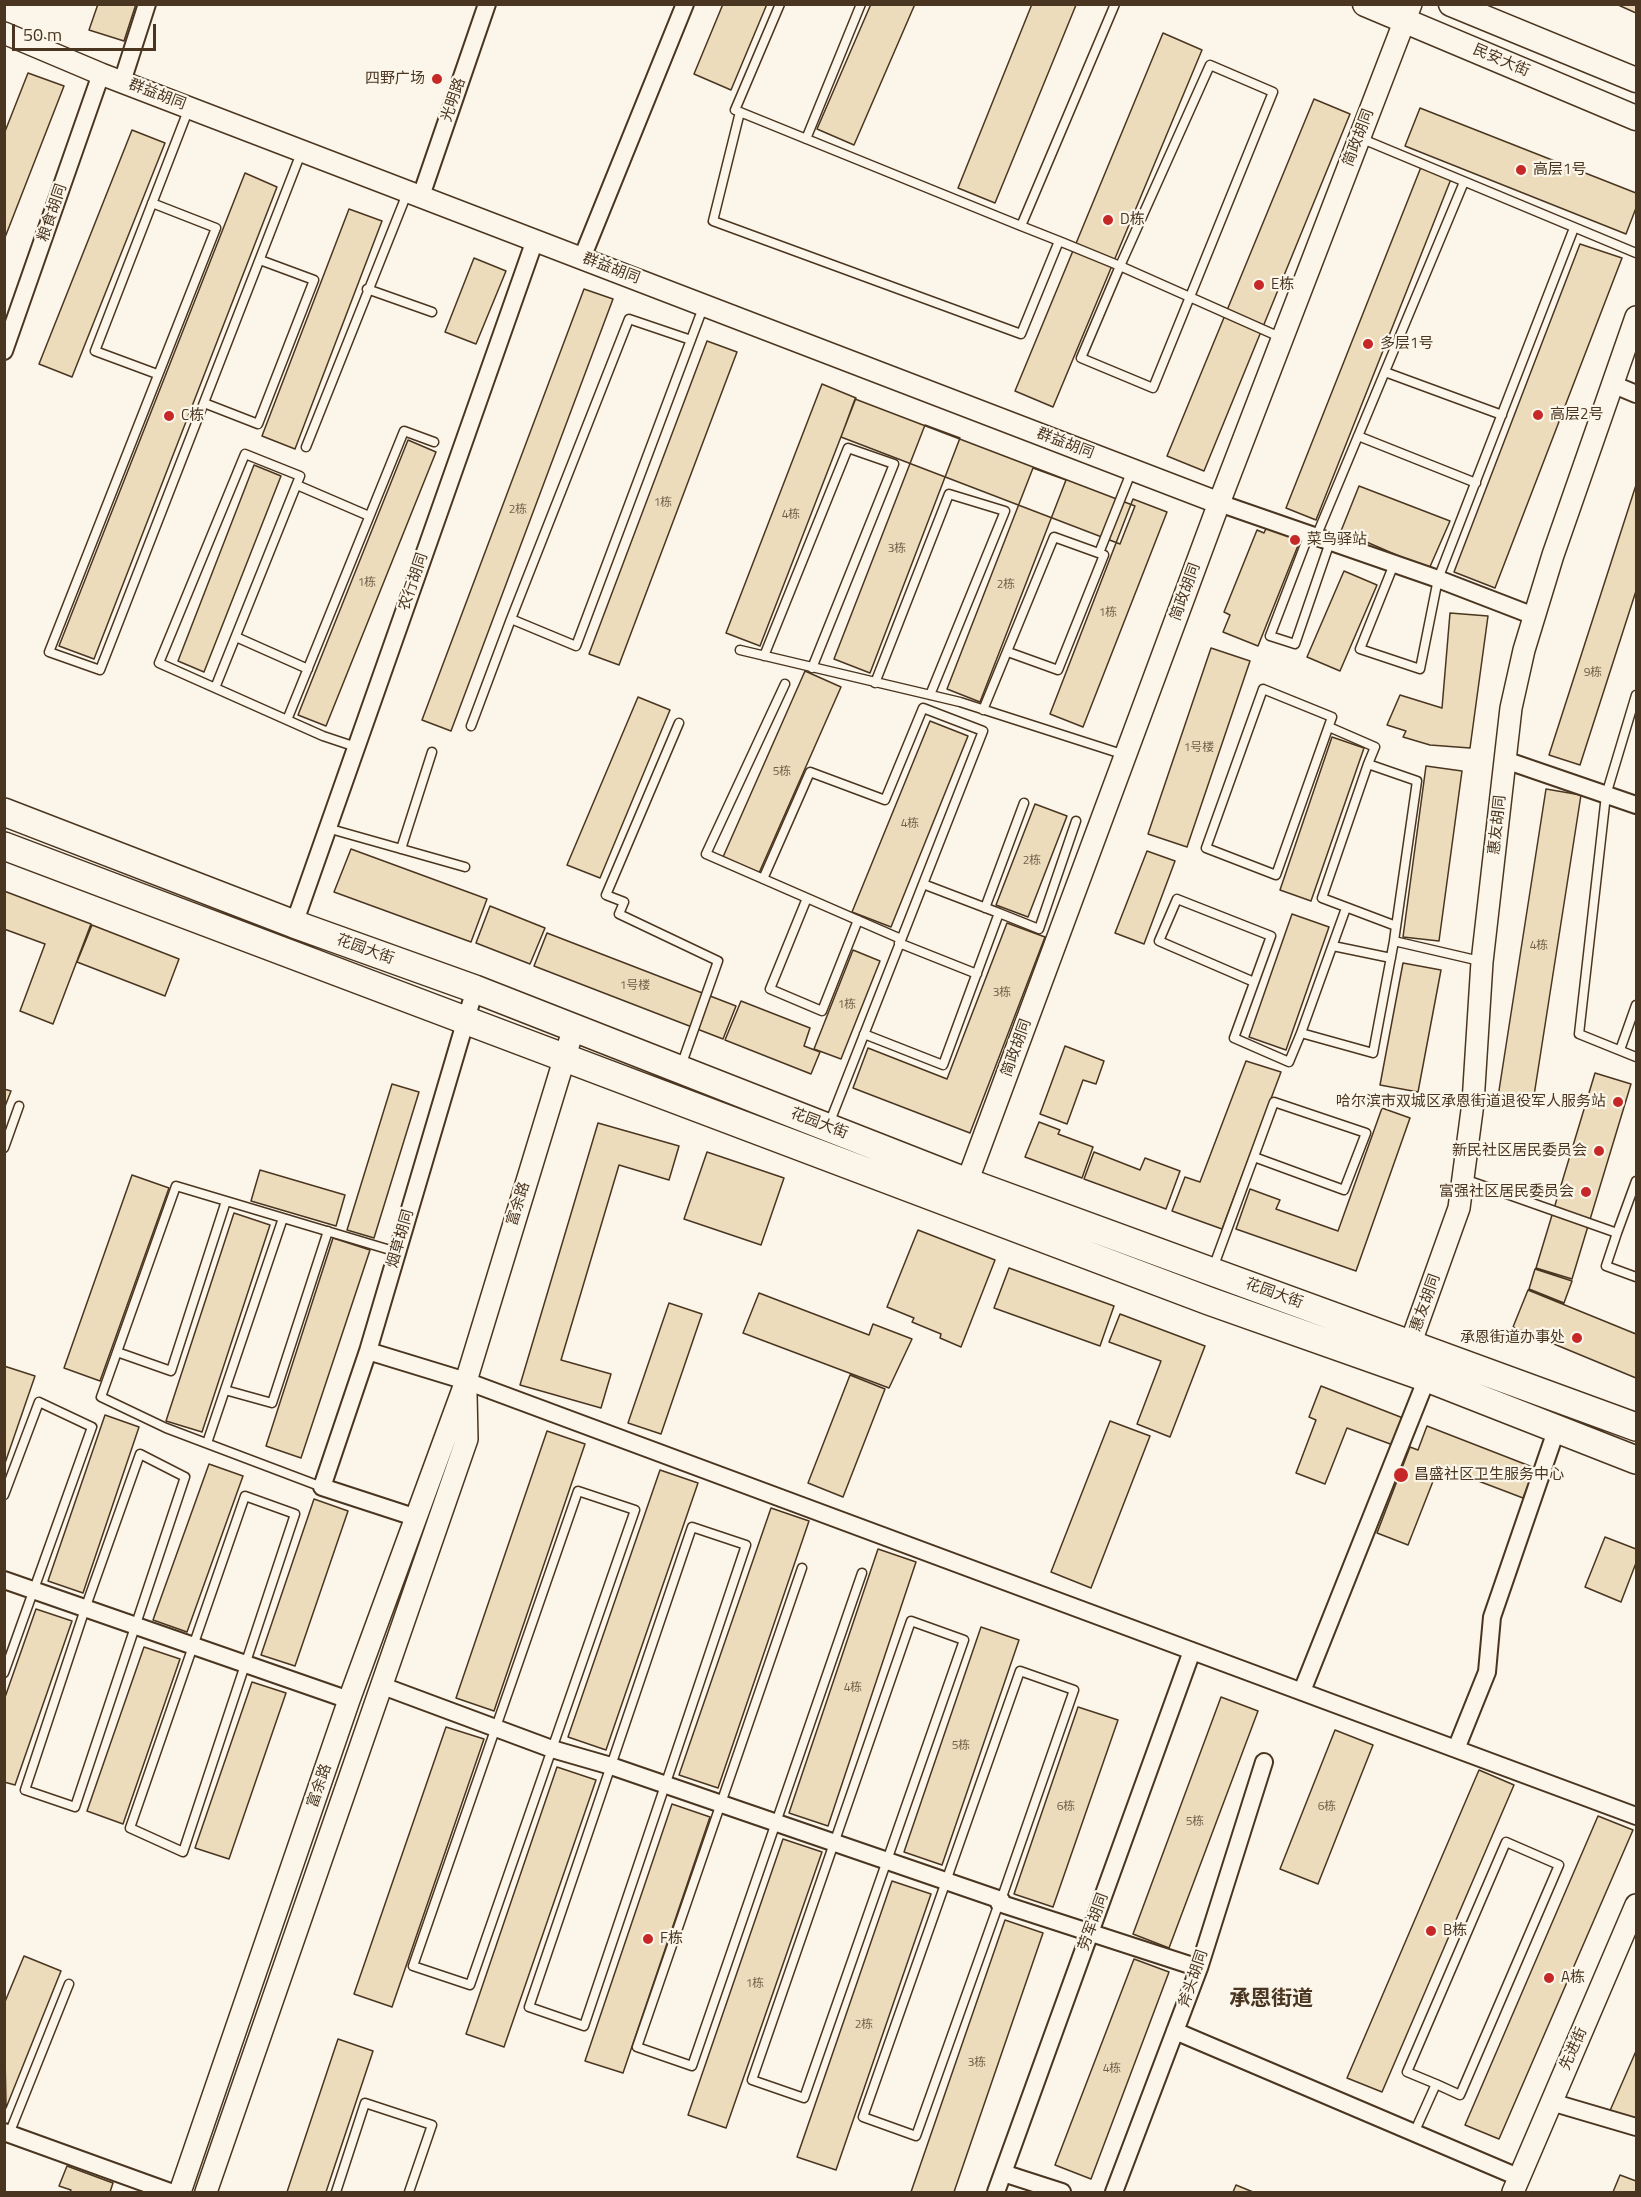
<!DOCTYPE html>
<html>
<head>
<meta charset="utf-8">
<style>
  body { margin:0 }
  #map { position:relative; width:1641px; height:2197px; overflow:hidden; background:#fbf6e9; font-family:"Titillium Web",sans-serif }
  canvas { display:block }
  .frame { position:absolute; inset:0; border:6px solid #4a3520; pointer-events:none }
  .scale { position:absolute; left:12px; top:24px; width:144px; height:27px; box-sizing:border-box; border:3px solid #4a3520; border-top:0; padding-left:8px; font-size:18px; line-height:21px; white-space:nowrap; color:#4a3520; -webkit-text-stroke:4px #fbf6e9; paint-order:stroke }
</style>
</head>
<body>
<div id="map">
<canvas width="1641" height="2197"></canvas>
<div class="frame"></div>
<div class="scale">50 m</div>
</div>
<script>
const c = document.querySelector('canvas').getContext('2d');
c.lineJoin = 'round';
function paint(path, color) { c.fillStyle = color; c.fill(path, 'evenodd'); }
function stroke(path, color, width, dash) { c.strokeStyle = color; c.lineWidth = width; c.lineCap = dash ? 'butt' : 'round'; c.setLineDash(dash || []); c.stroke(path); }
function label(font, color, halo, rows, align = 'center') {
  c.font = font + ' "Titillium Web","Noto Sans SC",sans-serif'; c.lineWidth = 4.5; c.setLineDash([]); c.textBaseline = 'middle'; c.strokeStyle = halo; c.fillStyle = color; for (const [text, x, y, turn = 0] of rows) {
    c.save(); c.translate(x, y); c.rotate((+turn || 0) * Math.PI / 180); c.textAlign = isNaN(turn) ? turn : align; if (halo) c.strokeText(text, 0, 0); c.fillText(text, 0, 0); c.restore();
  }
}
const building = new Path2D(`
  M 98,4 L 136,4 L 124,41 L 89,30 Z
  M 723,4 L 767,4 L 731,90 L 694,74 Z
  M 871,4 L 915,4 L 854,145 L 817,129 Z
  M 1032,4 L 1076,5 L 995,203 L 958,188 Z
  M 1616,4 L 1636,4 L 1636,13 Z
  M 1163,33 L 1202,50 L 1053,407 L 1015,391 Z
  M 28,73 L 64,86 L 4,240 L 4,134 Z
  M 1314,99 L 1350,114 L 1204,471 L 1167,456 Z
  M 1420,108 L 1636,193 L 1636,208 L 1626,234 L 1405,146 Z
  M 132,130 L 165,143 L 72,377 L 39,364 Z
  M 1421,167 L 1451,179 L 1316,520 L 1286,508 Z
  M 245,173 L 277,187 L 94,659 L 59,646 Z
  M 349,209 L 382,221 L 295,449 L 262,436 Z
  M 1580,244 L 1622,258 L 1495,588 L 1454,572 Z
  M 474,258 L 506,271 L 476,344 L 445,332 Z
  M 584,289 L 613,299 L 451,731 L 422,720 Z
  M 707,341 L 737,352 L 619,665 L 589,654 Z
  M 822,384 L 856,398 L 760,646 L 726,633 Z
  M 855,399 L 1135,506 L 1120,544 L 841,437 Z
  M 925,425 L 960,438 L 870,673 L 834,659 Z
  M 408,440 L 436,452 L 326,726 L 298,715 Z
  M 254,465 L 281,476 L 204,672 L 178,661 Z
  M 1033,468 L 1066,480 L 980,702 L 947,689 Z
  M 1636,485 L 1636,591 L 1580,765 L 1549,755 Z
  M 1359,486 L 1450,521 L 1429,569 L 1341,531 Z
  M 1133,499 L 1167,512 L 1083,727 L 1050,714 Z
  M 1268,524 L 1301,538 L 1258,646 L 1223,632 L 1230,615 L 1224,612 L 1257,530 L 1264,533 Z
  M 1344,571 L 1377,585 L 1340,671 L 1307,657 Z
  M 1450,613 L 1488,616 L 1470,748 L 1430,745 L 1403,737 L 1406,731 L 1387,725 L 1400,695 L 1442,708 Z
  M 1211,648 L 1250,661 L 1187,847 L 1148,834 Z
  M 805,671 L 841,687 L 759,873 L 723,857 Z
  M 638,697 L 670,710 L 600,878 L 567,865 Z
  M 930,721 L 968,736 L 891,927 L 852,912 Z
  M 1332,737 L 1364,748 L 1311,901 L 1280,890 Z
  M 1426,766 L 1462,771 L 1439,941 L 1403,937 Z
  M 1546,789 L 1581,795 L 1533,1102 L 1498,1097 Z
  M 1035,804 L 1067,816 L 1028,917 L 996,905 Z
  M 351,849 L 487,899 L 471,942 L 334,892 Z
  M 1147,851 L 1175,861 L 1144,944 L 1115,933 Z
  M 4,891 L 91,924 L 53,1024 L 20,1011 L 45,944 L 4,929 Z
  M 490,906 L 545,928 L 530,964 L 476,943 Z
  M 1292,914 L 1329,927 L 1286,1050 L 1249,1037 Z
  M 1007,923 L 1045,937 L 970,1133 L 853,1088 L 868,1048 L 947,1079 Z
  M 92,925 L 179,959 L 165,996 L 77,962 Z
  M 547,933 L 736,1006 L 723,1039 L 534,966 Z
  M 853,950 L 880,961 L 841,1059 L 814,1049 Z
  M 1403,963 L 1441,970 L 1418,1092 L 1380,1085 Z
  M 741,1001 L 810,1028 L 804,1046 L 820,1052 L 811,1074 L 725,1040 Z
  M 1065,1046 L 1104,1061 L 1096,1084 L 1083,1080 L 1067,1124 L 1040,1114 Z
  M 1246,1061 L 1281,1072 L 1222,1229 L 1172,1211 L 1185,1177 L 1200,1182 Z
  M 1595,1073 L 1631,1084 L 1572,1279 L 1536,1268 Z
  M 392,1084 L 419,1092 L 374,1238 L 347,1230 Z
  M 4,1089 L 11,1091 L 4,1109 Z
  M 1382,1108 L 1410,1118 L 1356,1271 L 1236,1229 L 1250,1189 L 1280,1200 L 1276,1209 L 1338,1231 Z
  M 1039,1122 L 1060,1130 L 1058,1134 L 1093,1147 L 1082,1178 L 1025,1157 Z
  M 598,1123 L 679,1146 L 669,1180 L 619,1165 L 561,1360 L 611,1374 L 601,1408 L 520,1385 Z
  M 707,1152 L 784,1178 L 761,1245 L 684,1219 Z
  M 1094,1152 L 1140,1170 L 1145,1158 L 1180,1171 L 1166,1209 L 1084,1179 Z
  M 260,1170 L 345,1195 L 336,1226 L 251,1201 Z
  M 132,1175 L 169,1188 L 100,1381 L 64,1368 Z
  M 234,1213 L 270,1225 L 202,1432 L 166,1421 Z
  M 918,1230 L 995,1260 L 961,1347 L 940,1338 L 941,1334 L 912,1322 L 914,1318 L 887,1307 Z
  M 333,1238 L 370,1250 L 301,1458 L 266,1446 Z
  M 1009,1268 L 1114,1306 L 1100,1346 L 994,1308 Z
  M 1535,1269 L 1572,1281 L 1564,1303 L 1529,1289 Z
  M 1528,1290 L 1636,1334 L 1636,1378 L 1513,1327 Z
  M 759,1293 L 869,1335 L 873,1324 L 912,1339 L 889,1388 L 743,1333 Z
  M 669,1303 L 702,1314 L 661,1434 L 628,1423 Z
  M 1120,1314 L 1205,1346 L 1170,1437 L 1137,1424 L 1161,1361 L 1109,1342 Z
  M 4,1366 L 35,1376 L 4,1466 Z
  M 850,1375 L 885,1389 L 843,1497 L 808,1483 Z
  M 1321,1386 L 1403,1418 L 1393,1445 L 1347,1428 L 1325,1484 L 1296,1473 L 1316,1420 L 1309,1417 Z
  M 105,1415 L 139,1427 L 83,1593 L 48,1581 Z
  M 1110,1421 L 1150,1436 L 1091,1588 L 1051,1572 Z
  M 1427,1426 L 1535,1468 L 1523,1498 L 1439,1466 L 1408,1545 L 1377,1533 L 1410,1447 L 1418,1450 Z
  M 547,1431 L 585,1444 L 494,1711 L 456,1698 Z
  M 209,1464 L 243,1476 L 187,1632 L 153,1620 Z
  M 660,1470 L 698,1483 L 606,1750 L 568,1737 Z
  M 314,1499 L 348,1511 L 295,1666 L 261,1655 Z
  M 771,1508 L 809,1521 L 718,1788 L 679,1775 Z
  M 1605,1537 L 1636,1549 L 1636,1563 L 1621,1602 L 1585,1587 Z
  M 878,1549 L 916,1562 L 828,1826 L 789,1813 Z
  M 36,1609 L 72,1621 L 15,1785 L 4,1782 L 4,1700 Z
  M 981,1627 L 1019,1640 L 942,1865 L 904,1852 Z
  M 144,1647 L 180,1659 L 123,1824 L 87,1811 Z
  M 252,1682 L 286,1693 L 229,1859 L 195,1848 Z
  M 1221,1697 L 1258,1711 L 1169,1948 L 1133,1934 Z
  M 1078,1707 L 1118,1720 L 1053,1907 L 1014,1894 Z
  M 446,1727 L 484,1739 L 392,2007 L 354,1994 Z
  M 1335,1730 L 1373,1745 L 1318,1884 L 1280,1869 Z
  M 557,1767 L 596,1780 L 504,2047 L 466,2034 Z
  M 1479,1770 L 1514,1785 L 1382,2092 L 1347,2078 Z
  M 672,1804 L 710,1817 L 623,2073 L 585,2061 Z
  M 1598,1816 L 1633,1830 L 1499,2139 L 1465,2125 Z
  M 783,1839 L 822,1852 L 726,2128 L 688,2115 Z
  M 892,1881 L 931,1894 L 836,2170 L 797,2157 Z
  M 1005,1920 L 1043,1933 L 954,2192 L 911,2192 Z
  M 24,1956 L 61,1971 L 6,2108 L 4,2004 Z
  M 1134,1959 L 1169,1972 L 1091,2179 L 1055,2165 Z
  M 338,2039 L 373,2051 L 326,2192 L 287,2192 Z
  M 1636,2051 L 1636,2121 L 1609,2113 Z
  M 67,2166 L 113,2183 L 110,2192 L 70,2192 L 71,2190 L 59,2186 Z
  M 1620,2175 L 1636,2181 L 1636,2192 L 1613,2192 Z
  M 1236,2185 L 1253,2192 L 1233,2192 Z`);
paint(building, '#ecdcbc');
stroke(building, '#4a3520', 1.5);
const service = new Path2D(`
  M 780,4 L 735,110 L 1021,226 L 1115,4
  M 740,112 L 713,221 L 1021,334 L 1059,241 L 1021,226
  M 1360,138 L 1636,253
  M 806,139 L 861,4
  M 152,203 L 216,228 L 49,652 L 100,670 L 301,153
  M 1059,241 L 1120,266 L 1210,65 L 1273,92 L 1153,388 L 1081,358 L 1120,266 L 1282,338
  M 367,289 L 432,312
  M 691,340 L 629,319 L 511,619 L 576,646 L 704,305
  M 1385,372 L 1502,415
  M 157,374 L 95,351 L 189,108
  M 204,403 L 258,424 L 314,280 L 260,260
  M 1358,436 L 1476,483
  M 306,447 L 408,191
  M 297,485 L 369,516
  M 1309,534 L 1270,636 L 1295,644 L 1330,542
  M 1316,537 L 1464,182
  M 1099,553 L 1132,470
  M 1394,564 L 1360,649 L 1420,669 L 1438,579 L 1574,228
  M 236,637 L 308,669
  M 740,650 L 960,702 L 1125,755
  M 764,656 L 848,448 L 894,464 L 812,668
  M 875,683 L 949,494 L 1005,511 L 930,695
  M 785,684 L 706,854 L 901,939
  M 215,688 L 300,476 L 245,454 L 159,663 L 323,736 L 356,747
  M 1263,689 L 1332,717 L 1276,875 L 1206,848 Z
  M 1636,695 L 1606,795 L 1579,1034 L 1636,1057
  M 983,710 L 1054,537 L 1104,555 L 1058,670 L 1008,652
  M 287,720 L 404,431 L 434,442
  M 679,723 L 606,895 L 624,902 L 619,914 L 718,961 L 681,1066
  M 471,726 L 511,619
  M 1329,727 L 1375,747 L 1368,764
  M 327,828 L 465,867
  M 401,849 L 432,752
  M 763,879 L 810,772 L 885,800 L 923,708 L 983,731 L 829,1124
  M 807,898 L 770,989 L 822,1011 L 858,920
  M 985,908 L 1024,803
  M 1346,908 L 1301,1033 L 1373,1053 L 1394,941 L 1417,781 L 1368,764 L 1322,898 L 1396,926 L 1394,941 L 1480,961
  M 999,913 L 1039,929 L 1076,821
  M 899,943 L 977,974
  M 1333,946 L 1391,958
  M 1254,982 L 1159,941 L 1177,899 L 1271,936 L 1234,1038 L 1289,1062 L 1301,1033
  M 864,1034 L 943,1065 L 999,913 L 923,884
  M 1620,1050 L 1636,1005
  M 4,1148 L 19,1106
  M 1464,1179 L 1617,1233 L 1636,1181
  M 1617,1233 L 1606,1266 L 1636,1277
  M 1213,1268 L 1274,1102 L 1366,1133 L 1344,1190 L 1254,1157
  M 117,1352 L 171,1371 L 226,1201
  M 225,1390 L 272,1403 L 328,1231
  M 207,1443 L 283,1218
  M 140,1454 L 185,1477 L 75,1807 L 25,1790 L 85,1609 Z
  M 322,1487 L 166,1428 L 101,1397 L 176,1186 L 397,1252
  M 578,1491 L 635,1510 L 470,1985 L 413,1966 Z
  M 4,1495 L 39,1402 L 92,1427 L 4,1673
  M 245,1496 L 295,1514 L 183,1852 L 130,1828 Z
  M 692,1527 L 746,1545 L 584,2026 L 529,2007 Z
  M 802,1568 L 637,2047 L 692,2066 L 862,1573
  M 911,1621 L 964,1640 L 804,2098 L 752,2080 Z
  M 999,1903 L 916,2136 L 863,2117 L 1020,1671 L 1074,1690 L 1001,1900
  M 1414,2133 L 1436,2084 L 1407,2072 L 1506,1842 L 1559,1865 L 1460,2095 L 1436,2084
  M 9,2134 L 69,1984
  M 336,2192 L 365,2103 L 432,2125 L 409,2192`);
const minor = new Path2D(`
  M 122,82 L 147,4
  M 421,196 L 487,4
  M 582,258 L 685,4
  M 4,351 L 101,74
  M 1612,384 L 1636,394
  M 1219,503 L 1438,579 L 1534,616
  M 1505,760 L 1636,805
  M 294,924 L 535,240
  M 368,1351 L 466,1381 L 1636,1816
  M 414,1517 L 322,1487 L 368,1351 L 475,989
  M 4,1580 L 349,1700
  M 380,1685 L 552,1749 L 611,1766 L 1001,1900 L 999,1903 L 1199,1968
  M 1302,1691 L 1427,1378
  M 1456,1749 L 1487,1672 L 1492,1617 L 1557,1428
  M 1175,2031 L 1518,2177
  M 1551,2102 L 1636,2127
  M 4,2132 L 170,2192
  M 1003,2173 L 1062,2192
  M 996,2192 L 1192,1651
  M 1114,2192 L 1199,1968 L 1264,1762`);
const tertiary = new Path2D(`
  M 4,33 L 101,74 L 1219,503
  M 967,1182 L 1219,503 L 1411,4
  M 1411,1342 L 1459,1208 L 1473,1103 L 1482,962 L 1511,708 L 1524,650 L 1553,555 L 1636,317
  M 180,2192 L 349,1700 L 466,1381 L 574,1027
  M 206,2192 L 467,1439 L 466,1394
  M 1513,2192 L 1636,1905`);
const secondary = new Path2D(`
  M 1365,4 L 1636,118
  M 1451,4 L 1636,80`);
const primary = new Path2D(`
  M 4,812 L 294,924 L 475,989 L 967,1182 L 1636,1427
  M 4,846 L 1209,1301 L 1427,1378 L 1636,1460`);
stroke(service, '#4a3520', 11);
stroke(minor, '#4a3520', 20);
stroke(tertiary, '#4a3520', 24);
stroke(secondary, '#4a3520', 27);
stroke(primary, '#4a3520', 30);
stroke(service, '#fbf6e9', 8);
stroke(minor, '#fbf6e9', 16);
stroke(tertiary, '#fbf6e9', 21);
stroke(secondary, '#fbf6e9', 24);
stroke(primary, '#fbf6e9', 27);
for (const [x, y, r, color] of [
  [437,79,6,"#c62828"],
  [1521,170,6,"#c62828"],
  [1108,220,6,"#c62828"],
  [1259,285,6,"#c62828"],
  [1368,344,6,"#c62828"],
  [1538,415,6,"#c62828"],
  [169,416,6,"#c62828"],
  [1295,540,6,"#c62828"],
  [1618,1102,6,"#c62828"],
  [1599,1151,6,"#c62828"],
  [1586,1192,6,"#c62828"],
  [1577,1338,6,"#c62828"],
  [1401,1475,8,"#c62828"],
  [1431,1931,6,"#c62828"],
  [648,1939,6,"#c62828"],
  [1549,1978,6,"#c62828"]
]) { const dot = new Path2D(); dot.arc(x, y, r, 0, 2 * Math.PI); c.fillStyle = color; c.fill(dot); stroke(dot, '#fbf6e9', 2); }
label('12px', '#725f47', null, [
  ["1栋",663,503],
  ["2栋",518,510],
  ["4栋",791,515],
  ["3栋",897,549],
  ["1栋",367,583],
  ["2栋",1006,585],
  ["1栋",1108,613],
  ["9栋",1593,673],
  ["1号楼",1199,748],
  ["5栋",782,772],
  ["4栋",910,824],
  ["2栋",1032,861],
  ["4栋",1539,946],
  ["1号楼",635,986],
  ["3栋",1002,993],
  ["1栋",847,1005],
  ["4栋",853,1688],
  ["5栋",961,1746],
  ["6栋",1066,1807],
  ["6栋",1327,1807],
  ["5栋",1195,1822],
  ["1栋",755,1984],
  ["2栋",864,2025],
  ["3栋",977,2063],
  ["4栋",1112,2069]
]);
label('15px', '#4a3520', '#fbf6e9', [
  ["民安大街",1501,61,23],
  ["群益胡同",157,95,21],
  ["光明路",454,100,-71],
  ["简政胡同",1359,138,-69],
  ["粮食胡同",53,213,-71],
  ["群益胡同",611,269,21],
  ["群益胡同",1065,444,21],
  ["农行胡同",414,582,-71],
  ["简政胡同",1186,592,-70],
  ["惠友胡同",1498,825,-84],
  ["花园大街",365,950,20],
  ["简政胡同",1017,1048,-70],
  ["花园大街",819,1124,21],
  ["富余路",519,1204,-73],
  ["烟草胡同",401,1239,-74],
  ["花园大街",1274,1294,20],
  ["惠友胡同",1426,1303,-70],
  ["富余路",320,1786,-71],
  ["劳军胡同",1094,1922,-70],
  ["斧头胡同",1194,1979,-71],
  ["先进街",1574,2049,-66]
]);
label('15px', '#4a3520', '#fbf6e9', [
  ["四野广场",425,79,"right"],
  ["高层1号",1533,170],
  ["D栋",1120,220],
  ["E栋",1271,285],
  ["多层1号",1380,344],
  ["高层2号",1550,415],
  ["C栋",181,416],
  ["菜鸟驿站",1307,540],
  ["哈尔滨市双城区承恩街道退役军人服务站",1606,1102,"right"],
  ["新民社区居民委员会",1587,1151,"right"],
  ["富强社区居民委员会",1574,1192,"right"],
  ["承恩街道办事处",1565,1338,"right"],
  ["昌盛社区卫生服务中心",1414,1475],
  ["B栋",1443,1931],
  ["F栋",660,1939],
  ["A栋",1561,1978]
], 'left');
label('bold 21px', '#4a3520', '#fbf6e9', [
  ["承恩街道",1271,2000]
]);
</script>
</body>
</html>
